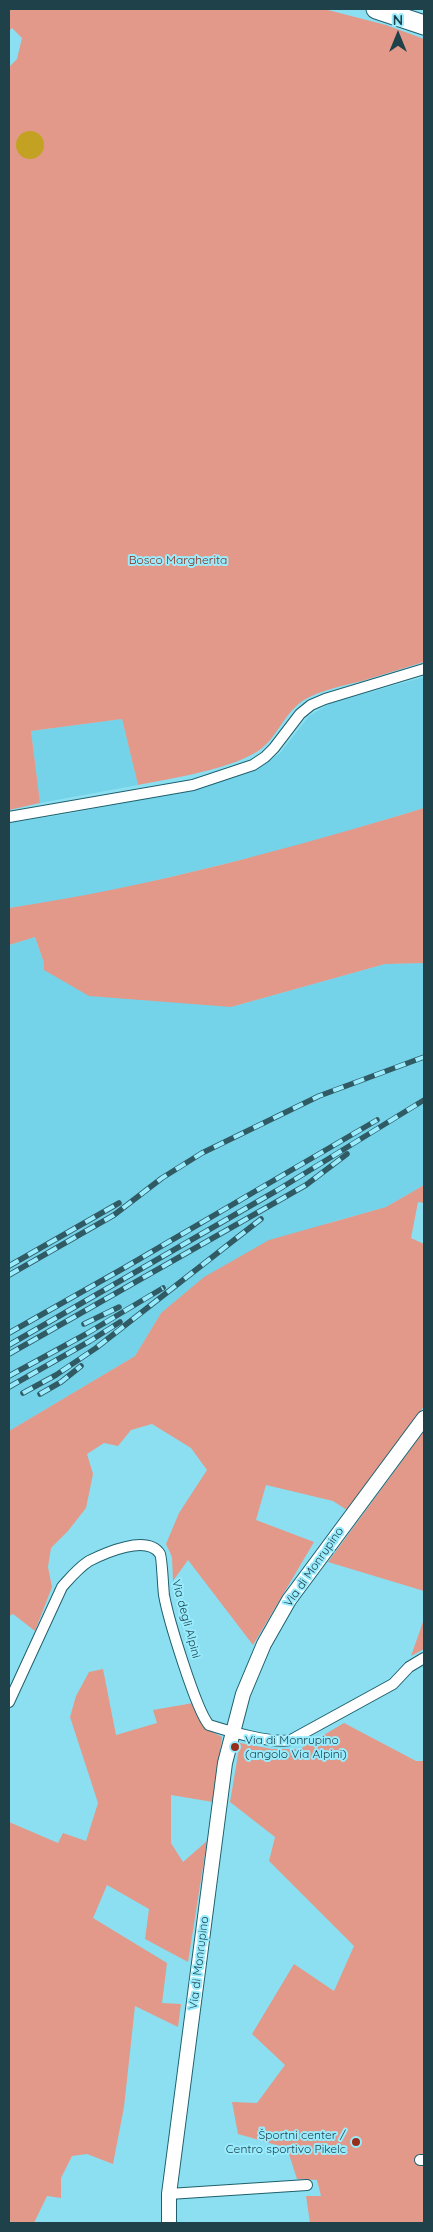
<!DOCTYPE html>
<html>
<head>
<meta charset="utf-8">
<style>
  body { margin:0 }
  #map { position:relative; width:433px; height:2232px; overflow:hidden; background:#8cdff1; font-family:Quicksand,sans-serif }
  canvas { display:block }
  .frame { position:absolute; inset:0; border:10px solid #1f424a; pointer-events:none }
  .north { position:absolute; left:373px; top:10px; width:50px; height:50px; -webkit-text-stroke:4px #99ecfe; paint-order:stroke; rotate:0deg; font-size:14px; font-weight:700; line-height:20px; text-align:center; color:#1f424a }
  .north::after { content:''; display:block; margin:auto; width:18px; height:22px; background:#1f424a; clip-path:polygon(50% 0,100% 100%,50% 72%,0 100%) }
</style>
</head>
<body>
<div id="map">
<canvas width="433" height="2232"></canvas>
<div class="frame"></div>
<div class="north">N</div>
</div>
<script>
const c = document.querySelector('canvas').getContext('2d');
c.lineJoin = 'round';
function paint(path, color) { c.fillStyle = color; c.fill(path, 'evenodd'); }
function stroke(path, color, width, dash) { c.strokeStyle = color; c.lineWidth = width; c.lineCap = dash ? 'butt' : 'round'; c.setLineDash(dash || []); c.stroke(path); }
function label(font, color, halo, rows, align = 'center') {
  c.font = font + ' Quicksand,sans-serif'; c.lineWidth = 4; c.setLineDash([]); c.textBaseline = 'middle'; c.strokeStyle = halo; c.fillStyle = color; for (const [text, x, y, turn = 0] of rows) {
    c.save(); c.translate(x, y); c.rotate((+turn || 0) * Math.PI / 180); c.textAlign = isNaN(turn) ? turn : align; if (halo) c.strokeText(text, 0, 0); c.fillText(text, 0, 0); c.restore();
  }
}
paint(new Path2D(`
  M 424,677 L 424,808 L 298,846 L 141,884 L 76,898 L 9,908 L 9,823 L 67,814 L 191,790 L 252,772 L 280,753 L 309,716 L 331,703 Z
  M 122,719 L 138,785 L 40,803 L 31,731 Z
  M 35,937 L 44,963 L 231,1007 L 385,964 L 424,963 L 424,1185 L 386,1207 L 328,1223 L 161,1313 L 135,1356 L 9,1431 L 9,945 Z`), '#74d3e8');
paint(new Path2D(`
  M 9,9 L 324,9 L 386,25 L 424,39 L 424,662 C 403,668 383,675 362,681 C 342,686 321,690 304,700 C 285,712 279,734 262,748 C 238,768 169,779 138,785 L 122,719 L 31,731 L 40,803 L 9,810 L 9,67 L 17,59 L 22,38 L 12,28 L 9,31 Z
  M 424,808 L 424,963 L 385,964 L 231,1007 L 89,996 L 44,970 L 44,963 L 35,937 L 9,945 L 9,908 C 150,887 288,849 424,808 Z
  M 424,1185 L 424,1203 L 418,1202 L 411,1238 L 424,1244 L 424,1406 L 389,1457 L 347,1510 L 333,1501 L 266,1485 L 256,1520 L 314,1542 L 253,1645 L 188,1560 L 173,1581 L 172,1557 L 166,1544 L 179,1513 L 207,1470 L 191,1448 L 152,1424 L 131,1430 L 118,1446 L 104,1443 L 87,1454 L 93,1474 L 86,1508 L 68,1531 L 51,1548 L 48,1567 L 52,1587 L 35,1631 L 13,1614 L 9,1616 L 9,1431 L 135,1356 L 161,1313 L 204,1277 L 269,1240 L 386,1207 Z
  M 424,1431 L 424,1591 L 328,1562 Z
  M 424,1619 L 424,1649 L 411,1656 Z
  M 103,1669 L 116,1735 L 157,1723 L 153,1710 L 193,1703 L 205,1728 L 222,1737 L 213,1802 L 171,1795 L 171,1843 L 183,1862 L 207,1841 L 188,1962 L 145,1939 L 149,1909 L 107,1885 L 93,1918 L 167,1963 L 162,2003 L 181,2004 L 178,2027 L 135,2006 L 124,2107 L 113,2164 L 87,2154 L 72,2156 L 61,2178 L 61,2198 L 47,2196 L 34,2223 L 12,2223 L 9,2220 L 9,1822 L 58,1843 L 63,1833 L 86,1841 L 98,1803 L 70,1717 L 76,1696 L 89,1672 Z
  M 344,1723 L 416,1761 L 424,1761 L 424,2155 L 418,2155 L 418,2165 L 424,2166 L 424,2223 L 310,2223 L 306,2196 L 321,2196 L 317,2180 L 297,2179 L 287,2148 L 238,2134 L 232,2102 L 257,2103 L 285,2065 L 252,2034 L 294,1964 L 334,1991 L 354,1946 L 269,1861 L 275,1837 L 230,1802 L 240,1743 L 272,1749 L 300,1749 Z`), '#e29989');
paint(new Path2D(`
  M16 145a14 14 0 1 1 28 0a14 14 0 1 1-28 0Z`), '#c3a223');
const street = new Path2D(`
  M 9,817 L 193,785 L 253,765 L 265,757 L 274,748 L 300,714 L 311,705 L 325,699 L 424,669
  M 9,1702 L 62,1587 C 70,1578 78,1568 89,1561 C 105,1553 147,1534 160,1554 C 162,1557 163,1588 164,1595 C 168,1618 196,1710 209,1725 C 228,1731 273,1744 291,1740 L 393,1684 L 409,1667 L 424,1658
  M 420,2160 L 424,2160
  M 169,2194 L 307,2185`);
const secondary = new Path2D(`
  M 169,2223 L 169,2194 L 225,1763 L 243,1694 L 264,1644 L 289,1600 L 424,1418`);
const highway = new Path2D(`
  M 376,9 L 424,25`);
stroke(street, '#1e606d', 12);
stroke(secondary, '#1e606d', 16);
stroke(highway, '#1e606d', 21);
stroke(street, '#fff', 10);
stroke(secondary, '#fff', 14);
stroke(highway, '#fff', 19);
const rail = new Path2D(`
  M 9,1266 L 119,1203
  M 9,1275 L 114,1215 L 162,1178 L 202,1153 L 319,1096 L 424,1057
  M 84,1324 L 119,1307
  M 9,1333 L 124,1268 L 377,1120
  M 9,1345 L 276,1191 L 424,1100
  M 9,1354 L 306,1185 L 347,1154
  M 9,1376 L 86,1334 L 163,1288
  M 9,1387 L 90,1341 L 120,1322
  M 23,1393 L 56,1375 L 96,1348 L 261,1219
  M 40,1394 L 61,1382 L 81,1366`);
stroke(rail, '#305a64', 5.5);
stroke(rail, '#99ecfe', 4, [11]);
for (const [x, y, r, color] of [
  [235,1747,5,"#972e1a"],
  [356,2142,5,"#972e1a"]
]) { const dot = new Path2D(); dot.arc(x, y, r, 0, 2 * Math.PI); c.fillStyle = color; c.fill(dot); stroke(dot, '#99ecfe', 2); }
label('12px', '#892916', '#99ecfe', [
  ["Bosco Margherita",178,560]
]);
label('12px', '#1f424a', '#99ecfe', [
  ["Via di Monrupino",314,1567,-55],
  ["Via degli Alpini",186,1619,75],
  ["Via di Monrupino",199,1963,-83]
]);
label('12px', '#1f424a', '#99ecfe', [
  ["Via di Monrupino",245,1740],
  ["(angolo Via Alpini)",245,1754],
  ["Športni center /",346,2135,"right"],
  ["Centro sportivo Pikelc",346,2149,"right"]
], 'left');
</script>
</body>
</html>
